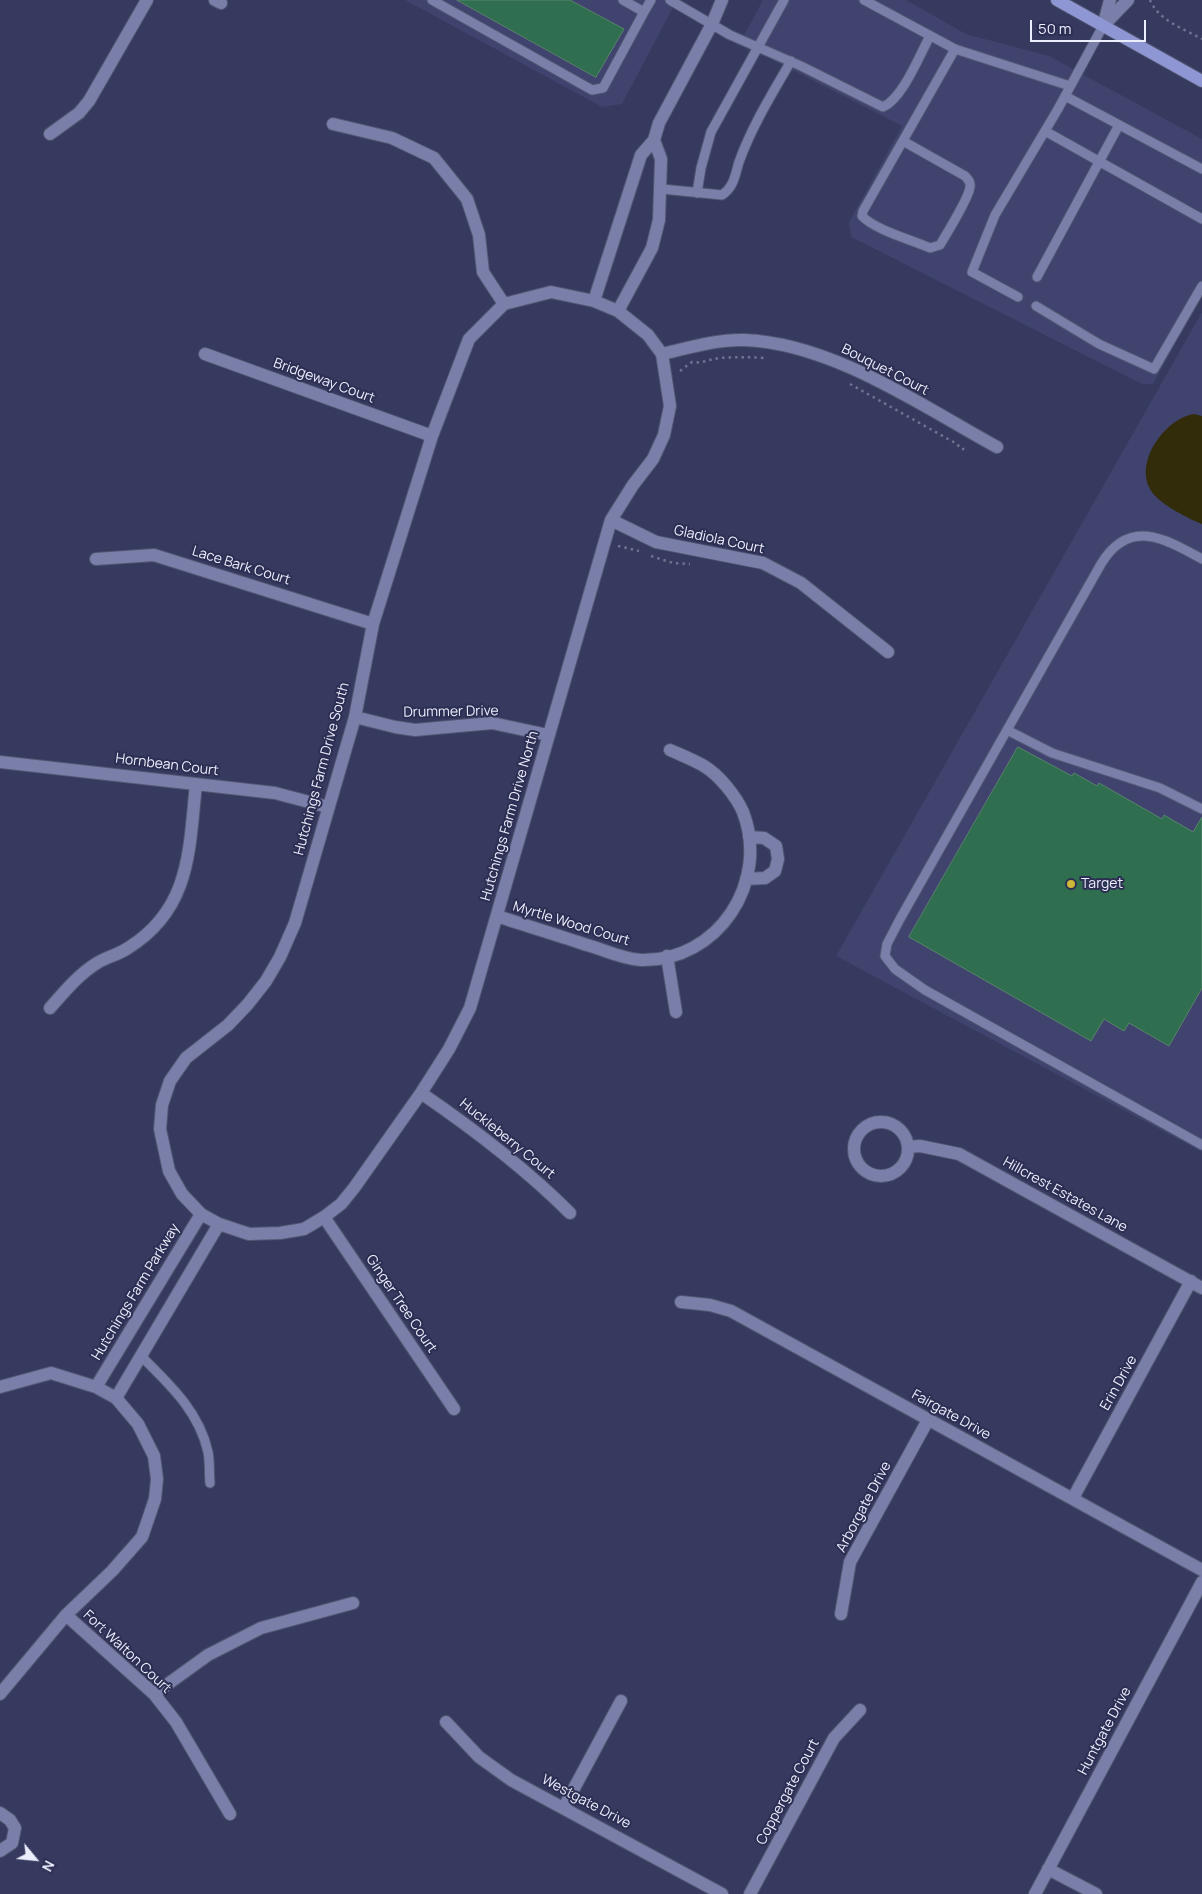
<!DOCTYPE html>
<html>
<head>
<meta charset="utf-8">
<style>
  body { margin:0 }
  #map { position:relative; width:1202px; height:1894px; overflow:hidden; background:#363a5e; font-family:Manrope,sans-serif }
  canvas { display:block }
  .north { position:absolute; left:10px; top:1834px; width:50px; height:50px; -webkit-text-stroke:4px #2c2f53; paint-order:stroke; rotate:118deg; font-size:14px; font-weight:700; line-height:20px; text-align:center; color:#ebeefc }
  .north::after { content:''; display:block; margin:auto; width:18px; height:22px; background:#ebeefc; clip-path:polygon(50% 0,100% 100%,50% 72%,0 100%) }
  .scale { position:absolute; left:1030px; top:20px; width:116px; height:22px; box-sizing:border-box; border:2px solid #ebeefc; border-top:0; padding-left:6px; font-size:15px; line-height:18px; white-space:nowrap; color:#ebeefc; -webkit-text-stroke:4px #2c2f53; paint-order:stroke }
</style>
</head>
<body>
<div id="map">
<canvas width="1202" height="1894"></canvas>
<div class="north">N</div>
<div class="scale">50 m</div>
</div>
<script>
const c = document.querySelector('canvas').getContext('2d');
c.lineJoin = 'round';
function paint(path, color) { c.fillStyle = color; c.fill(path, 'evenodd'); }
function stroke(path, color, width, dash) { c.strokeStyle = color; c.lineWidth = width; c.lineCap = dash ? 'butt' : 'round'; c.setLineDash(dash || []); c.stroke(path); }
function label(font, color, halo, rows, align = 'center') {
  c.font = font + ' Manrope,sans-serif'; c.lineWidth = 4; c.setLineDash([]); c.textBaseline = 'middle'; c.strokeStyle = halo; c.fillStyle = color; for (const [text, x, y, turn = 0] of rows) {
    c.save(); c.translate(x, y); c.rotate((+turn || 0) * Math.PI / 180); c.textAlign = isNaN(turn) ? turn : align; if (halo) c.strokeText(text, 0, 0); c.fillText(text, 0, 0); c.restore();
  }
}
paint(new Path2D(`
  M 405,0 L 677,0 L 622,104 L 602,107 Z
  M 763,0 L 906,0 L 966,34 L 1049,56 L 1202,139 L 1202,296 L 1153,384 L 1142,384 L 851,237 L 849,222 L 902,126 L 740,43 Z
  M 1202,312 L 1202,1152 L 836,956 Z`), '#3f436e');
paint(new Path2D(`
  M 1194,414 L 1202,416 L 1202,524 C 1187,518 1155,502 1149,487 C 1136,458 1167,418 1194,414 Z`), '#322c0a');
const building = new Path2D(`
  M 457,0 L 570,0 L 624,29 L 596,77 Z
  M 1018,747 L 1072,776 L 1074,773 L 1097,786 L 1099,783 L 1162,819 L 1164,815 L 1193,832 L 1202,817 L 1202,988 L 1169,1046 L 1129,1023 L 1124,1031 L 1104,1019 L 1091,1041 L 909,937 Z`);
paint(building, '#2f6e4e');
stroke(building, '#58846b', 1);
const lane = new Path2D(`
  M 432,0 L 592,90 L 603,88 L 644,12
  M 623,0 L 644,12 L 651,0
  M 670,0 L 730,35 L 801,66 L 883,107 C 903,98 919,56 930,36
  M 864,0 L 955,49
  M 1065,96 L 1202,169
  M 1045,131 L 1202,219
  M 903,141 L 965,176 C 968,179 971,182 970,187 C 969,198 947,233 940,245 L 930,248 C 912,240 875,230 862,216 L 863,211 L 955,49 L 1070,86
  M 662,189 L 722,195 C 734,187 735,175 739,162 C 752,126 772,94 791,61
  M 697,193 L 701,168 L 711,132 L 784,0
  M 1037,277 L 1119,125
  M 1018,297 L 972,272 L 995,215 L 1058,109 L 1103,26
  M 1036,306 L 1099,344 L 1154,369 L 1202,286
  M 1202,559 C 1164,538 1129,518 1101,564 L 1007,730 L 1052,753 L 1160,788 L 1202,809
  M 1007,730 L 900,919 L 887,944 L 885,956 L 895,969 L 925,990 L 1202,1145
  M 141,1356 C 169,1384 199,1411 208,1452 C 210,1462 209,1473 210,1483`);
const street = new Path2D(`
  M 215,0 L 221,3
  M 1104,23 L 1110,0
  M 1103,26 L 1128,0
  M 333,124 L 392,138 L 434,158 L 467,199 L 479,235 L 483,272 L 504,304
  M 50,134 L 79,113 L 89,101 L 147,0
  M 551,292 L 594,301 L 618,311 L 648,335 L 662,354 L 670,406 L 664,435 L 653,459 L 633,485 L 611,520 L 470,1008 L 449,1049 L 421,1093 L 354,1188 L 341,1204 L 324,1217 L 304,1229 L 280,1233 L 249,1234 L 219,1224 L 201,1214 L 182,1194 L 169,1171 L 160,1129 L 162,1105 L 170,1081 L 186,1058 L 228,1025 L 248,1004 L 266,981 L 280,957 L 295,923 L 355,717 L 373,624 L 432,436 L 469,339 L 504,304 Z
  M 594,301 L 641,155 L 654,140 L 659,123 L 712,24 L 722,0
  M 618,311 L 652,248 L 659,220 L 661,159 L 654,140
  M 205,354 L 432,436
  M 662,354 C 688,348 718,339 744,340 C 832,343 922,406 997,447
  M 611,520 L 656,542 L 763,563 L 801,583 L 888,652
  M 96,559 L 154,555 L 373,624
  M 355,717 L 395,727 L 415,730 L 492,723 L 548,735
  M 0,762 L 275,793 L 328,807
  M 746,879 L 765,878 L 775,871 L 778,859 L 776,846 L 764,838 L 749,837
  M 497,916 C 527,926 557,935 587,945 C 605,950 622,959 641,960 C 718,962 770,882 743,812 C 736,796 719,775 704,766 C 694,760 681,755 670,750
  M 667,956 L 676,1012
  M 50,1008 C 65,991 78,975 97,963 C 106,957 118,955 128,948 C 191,909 189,850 196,784
  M 421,1093 C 475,1130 524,1167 570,1213
  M854 1149a27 27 0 1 1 54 0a27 27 0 1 1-54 0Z
  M 908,1147 L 920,1146 L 959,1154 L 1202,1288
  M 324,1217 L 454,1409
  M 681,1302 L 710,1305 L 731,1311 L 1202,1570
  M 0,1387 L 51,1373 L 96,1387 L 116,1398 L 138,1424 L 154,1456 L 157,1479 L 155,1499 L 142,1537 L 112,1571 L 66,1615 L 0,1694
  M 96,1387 L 201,1214
  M 116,1398 L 219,1224
  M 1073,1498 L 1191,1281
  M 841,1614 L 850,1562 L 928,1420
  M 66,1615 L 154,1694 L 176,1722 L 230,1814
  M 154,1694 L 208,1655 L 261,1628 L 353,1603
  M 446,1722 L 479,1757 L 511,1780 L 722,1894
  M 564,1807 L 621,1701
  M 0,1813 L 10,1820 L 15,1828 L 12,1843 L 0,1851
  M 1048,1869 L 1096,1894
  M 750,1894 L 834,1738 L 860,1710
  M 1035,1894 L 1202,1582`);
const primary = new Path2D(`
  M 1057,0 L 1202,81`);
stroke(lane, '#535672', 11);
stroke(street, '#535672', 14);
stroke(primary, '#535672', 14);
stroke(new Path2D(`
  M 1150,0 C 1158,20 1184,29 1202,39
  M 680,371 L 692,362 C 702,364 709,359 720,358 C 735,357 749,357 765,358
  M 850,384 L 957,444 L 961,449 L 966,449
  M 618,546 L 639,551
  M 651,556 L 673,563 L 690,564`), '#6f7390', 2.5, [2.5, 4]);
stroke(lane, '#797fa8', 9);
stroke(street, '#797fa8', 12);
stroke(primary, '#8e96d3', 12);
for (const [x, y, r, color] of [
  [1071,884,5,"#cfb837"]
]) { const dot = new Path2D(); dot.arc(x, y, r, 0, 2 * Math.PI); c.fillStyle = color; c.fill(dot); stroke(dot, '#2c2f53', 2); }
label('14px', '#ebeefc', '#2c2f53', [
  ["Bouquet Court",885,370,27],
  ["Bridgeway Court",324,381,20],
  ["Gladiola Court",719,540,12],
  ["Lace Bark Court",241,566,17],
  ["Drummer Drive",451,712,-1],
  ["Hornbean Court",167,765,7],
  ["Hutchings Farm Drive South",322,769,-75],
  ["Hutchings Farm Drive North",510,816,-74],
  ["Myrtle Wood Court",571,924,17],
  ["Huckleberry Court",507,1139,39],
  ["Hillcrest Estates Lane",1065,1195,29],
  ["Hutchings Farm Parkway",136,1292,-59],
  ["Ginger Tree Court",401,1304,56],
  ["Erin Drive",1119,1383,-61],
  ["Fairgate Drive",951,1415,29],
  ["Arborgate Drive",864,1507,-62],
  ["Fort Walton Court",127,1652,43],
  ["Huntgate Drive",1105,1731,-62],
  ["Coppergate Court",788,1792,-62],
  ["Westgate Drive",586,1802,28]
]);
label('14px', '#ebeefc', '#2c2f53', [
  ["Target",1081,884]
], 'left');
</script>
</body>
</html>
